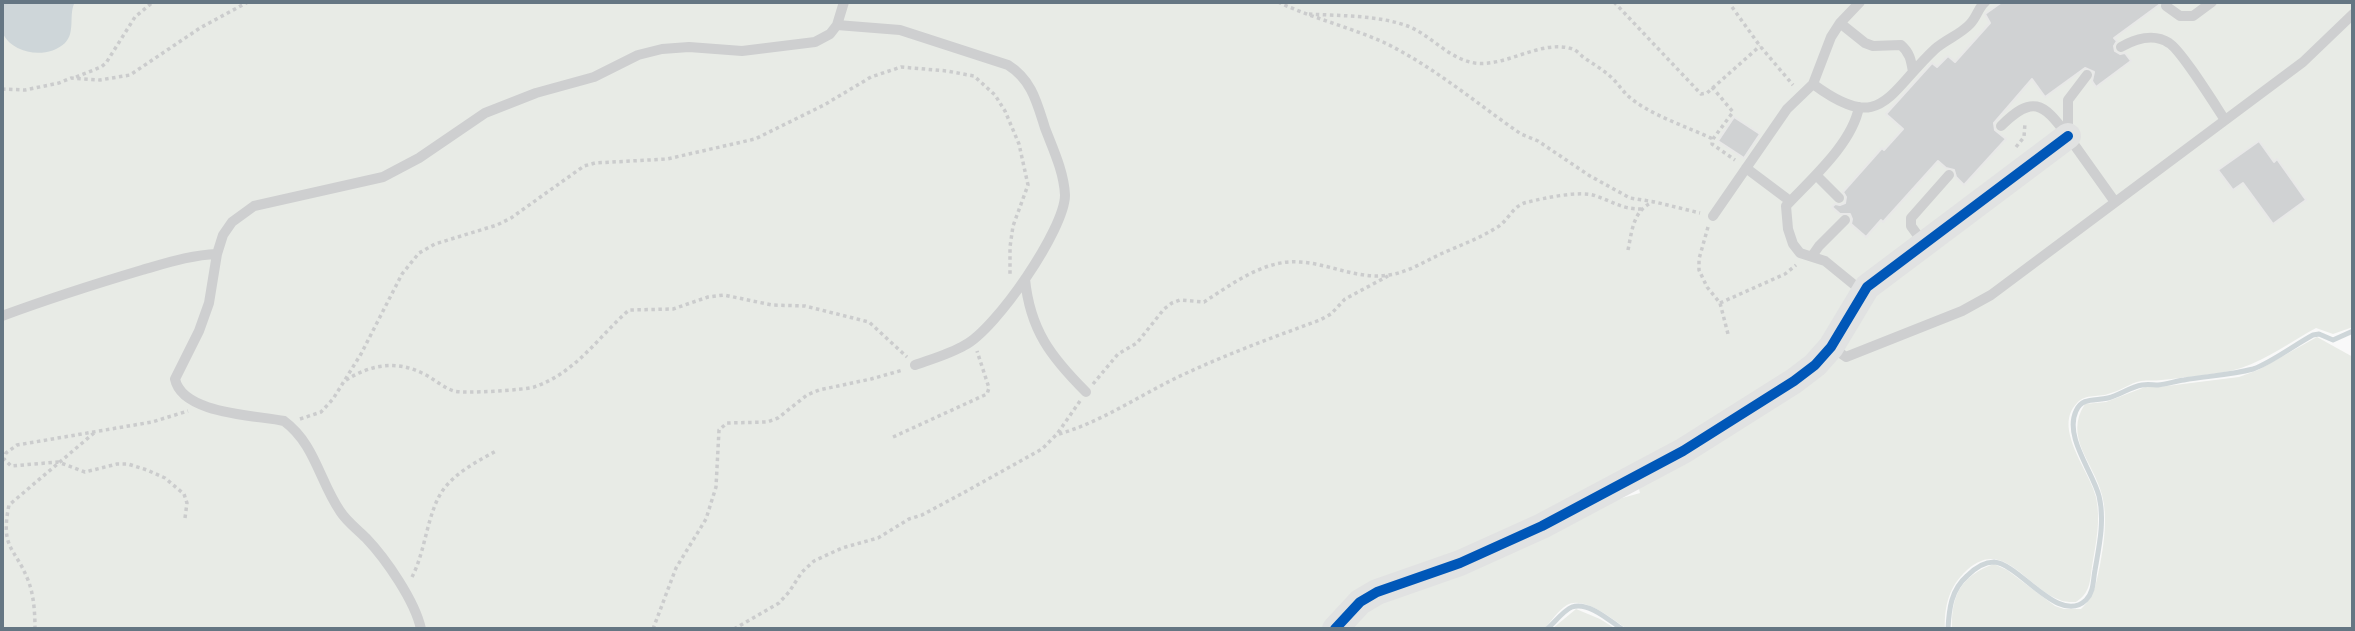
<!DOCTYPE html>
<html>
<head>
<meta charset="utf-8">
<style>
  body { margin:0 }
  #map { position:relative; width:2355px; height:631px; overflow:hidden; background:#f9f9f9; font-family:"Exo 2",sans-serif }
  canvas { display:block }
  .frame { position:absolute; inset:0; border:4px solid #657683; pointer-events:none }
</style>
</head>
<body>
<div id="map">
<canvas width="2355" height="631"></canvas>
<div class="frame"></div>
</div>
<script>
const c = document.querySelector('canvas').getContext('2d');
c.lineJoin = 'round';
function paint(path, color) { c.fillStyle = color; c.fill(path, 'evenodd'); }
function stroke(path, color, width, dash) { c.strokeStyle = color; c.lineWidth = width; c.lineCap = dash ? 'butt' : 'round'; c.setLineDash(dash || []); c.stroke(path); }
paint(new Path2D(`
  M 2,2 L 2353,2 L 2353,327 L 2333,334 L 2316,328 C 2292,341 2268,359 2241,368 C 2218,375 2186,377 2162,380 C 2155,381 2148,380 2141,381 C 2130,383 2122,390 2111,393 C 2099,398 2086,393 2077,403 C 2052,428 2090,471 2096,497 C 2101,520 2096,543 2092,566 C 2090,582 2090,593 2076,602 C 2071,602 2064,602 2060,600 C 2025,588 2002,533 1963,574 C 1948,589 1944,610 1945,629 L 1627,629 C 1614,620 1583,595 1567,605 C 1558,610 1551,622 1544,629 L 1344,629 L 1360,612 L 1615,500 L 1640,493 L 1638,485 L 1699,430 L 1322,629 L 2,629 Z
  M 2317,337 L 2353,357 L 2353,629 L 1952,629 C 1951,595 1961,576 1994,564 L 2007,570 L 2055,606 L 2064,609 L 2081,609 C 2095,596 2096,583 2100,565 C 2104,543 2108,517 2102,495 C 2094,463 2063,437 2085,404 L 2106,402 L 2145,387 L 2159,387 L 2239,377 L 2258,370 Z
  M 1576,609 L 1600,619 L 1616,629 L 1552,629 Z`), '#e8ebe6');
paint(new Path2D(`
  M 2,2 L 75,2 C 68,14 76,32 65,43 C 48,59 14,55 3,34 C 0,26 2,11 2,2 Z`), '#ced6d9');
stroke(new Path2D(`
  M 1547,629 C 1554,623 1564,610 1572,607 C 1588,601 1610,621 1622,629
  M 1948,629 C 1949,609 1951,590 1967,576 C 1974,569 1984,562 1994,562 C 2020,564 2059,626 2086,600 C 2094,592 2093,580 2095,570 C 2099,547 2105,520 2099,496 C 2093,472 2064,437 2076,411 C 2082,397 2095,401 2108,398 C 2120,395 2130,387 2142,385 C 2148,384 2153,385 2158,385 C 2167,384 2176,381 2184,380 C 2207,376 2231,375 2253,369 C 2269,364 2296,344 2313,335 L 2319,334 L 2333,340 L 2353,331`), '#ced6d9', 5);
const building = new Path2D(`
  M 2002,2 L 2160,2 L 2159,5 L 2114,38 L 2117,41 L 2114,46 L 2115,51 L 2120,54 L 2125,53 L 2131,61 L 2096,87 L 2092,81 L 2094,72 L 2085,68 L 2045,97 L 2032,79 L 1994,123 L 1995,130 L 2006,139 L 1964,185 L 1956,177 L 1954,170 L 1946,168 L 1938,161 L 1883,222 L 1881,220 L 1866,237 L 1851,224 L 1852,219 L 1850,214 L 1840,214 L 1832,207 L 1835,204 L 1840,205 L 1845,203 L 1846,197 L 1843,192 L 1882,148 L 1884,150 L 1903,129 L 1886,114 L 1932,63 L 1937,67 L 1948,56 L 1955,62 L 1990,23 L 1985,14 Z
  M 1734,117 L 1760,134 L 1744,158 L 1718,141 Z
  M 2259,141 L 2274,162 L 2277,159 L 2306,200 L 2273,224 L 2243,183 L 2233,190 L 2218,170 Z`);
paint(building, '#d0d2d3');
stroke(building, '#e8e8e8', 2);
stroke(new Path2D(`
  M 1278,2 C 1312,18 1349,27 1383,42 C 1433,66 1476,103 1521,134 L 1538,141 L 1590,176 L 1630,198 L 1655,202 L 1700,213
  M 1614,2 L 1701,94 L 1707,93 L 1760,46
  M 1732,7 L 1760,46 L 1793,85
  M 1309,14 C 1341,16 1380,15 1410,27 C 1433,37 1449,59 1475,63 C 1506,67 1538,41 1569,48 C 1575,49 1579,53 1583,57 C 1593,64 1604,70 1613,79 C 1618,84 1622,90 1627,95 C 1647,114 1688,127 1713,139
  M 76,77 L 101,67 L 106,63 L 135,17 L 153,2
  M 1712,87 L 1733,112 L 1713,139 L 1712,144 L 1735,160
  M 2,89 L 25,90 L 59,83 L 71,78 L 100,80 L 130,75 L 200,28 L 248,2
  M 2016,147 L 2024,137 L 2025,123
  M 1708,227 L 1699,259 L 1699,270 L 1707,287 L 1720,303 L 1728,334
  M 1628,250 C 1632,231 1633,210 1653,202
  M 1720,303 L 1785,274 L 1796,265
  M 346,380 C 370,365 395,360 422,373 C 433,378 442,387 454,391 C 464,394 524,390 534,387 C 576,373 598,337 629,310 L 673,309 L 708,297 L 724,295 L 772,305 L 805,306 L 869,322 L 907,357
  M 1093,384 L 1118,354 L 1137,343 L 1164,309 L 1172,303 L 1180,300 L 1204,302 C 1232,284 1265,259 1300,262 C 1331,264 1358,280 1389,275 C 1409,272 1425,261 1443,253 C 1461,245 1480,238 1496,228 C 1509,221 1512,205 1528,202 C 1544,198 1582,190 1596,196 C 1614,202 1621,209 1641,209
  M 300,419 L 321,412 L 333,399 L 361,354 L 402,274 L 419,253 L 435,244 L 497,225 L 511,218 L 584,166 L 595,163 L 667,159 L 755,139 L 824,105 L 871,77 L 901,67 L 947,71 L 974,76 L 995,95 L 1005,111 L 1019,144 L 1028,185 L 1013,226 L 1010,247 L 1010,276
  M 1059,434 C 1101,422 1137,397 1176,378 C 1222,356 1271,338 1320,320 L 1331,314 L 1345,299 L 1388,276
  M 893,437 L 987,394 L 989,388 L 977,351
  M 185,518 L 187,503 L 184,494 L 165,478 L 147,470 L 128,464 L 117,464 L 85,472 L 58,462 L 11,466 L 4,459 L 6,453 L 17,445 L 152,422 L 188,411
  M 412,577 C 426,550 427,513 443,490 C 456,472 478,461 496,451
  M 35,629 C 35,614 34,595 28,580 C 15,547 0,549 9,505 L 94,433
  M 653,629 L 676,568 L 706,519 L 716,487 L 719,430 L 727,423 L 767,422 L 778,418 L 807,395 L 819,390 L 871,379 L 903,370
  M 734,629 L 779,603 L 789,592 L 802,572 L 814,561 L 842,548 L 878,538 L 909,519 L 922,515 L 963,493 L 1042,449 L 1057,434 L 1080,401`), '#cbcccd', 3.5, [3.5, 3.5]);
stroke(new Path2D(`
  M 2166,6 L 2180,16 L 2193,16 L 2212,2
  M 1840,23 L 1865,43 L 1873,46 L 1901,45 C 1910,53 1911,60 1913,72
  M 837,25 L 900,30 L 1008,65 C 1032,80 1037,103 1045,128 C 1053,149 1064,172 1065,195 C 1065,229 996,329 965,345 C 950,354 932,359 915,365
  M 2121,47 C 2135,39 2154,33 2169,43 C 2181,50 2215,105 2225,120
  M 2087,75 L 2068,100 L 2068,136 L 2115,202
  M 1813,84 C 1882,135 1887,94 1935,49 C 1945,40 1961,34 1970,24 C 1977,17 1978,8 1985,2
  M 1859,107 C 1852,144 1811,179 1786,206 L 1788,229 L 1793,244 L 1800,253 L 1825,261 L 1863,292
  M 2001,126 C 2032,95 2043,102 2067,135
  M 1746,168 L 1790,201
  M 1816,175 L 1839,198
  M 1713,216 L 1787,109 L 1813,84 L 1831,37 L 1840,23 L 1860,2
  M 1924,244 L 1911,226 L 1911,218 L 1949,175
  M 1812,256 L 1819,246 L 1845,220
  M 1025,279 C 1030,330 1051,357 1086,392
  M 2,316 C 48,299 95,284 142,270 C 167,263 191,255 217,254
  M 1833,348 L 1846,357 L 1962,311 L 1991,295 L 2303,62 L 2353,14
  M 421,629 C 415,601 386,559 366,538 C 357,529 347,522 340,511 C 319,480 315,444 284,421 C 255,415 182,414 175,379 L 199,331 L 209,303 L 217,254 L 223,235 L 232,222 L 254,206 L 383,177 L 419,158 L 485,113 L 536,93 L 594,77 L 638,55 L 662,49 L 689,47 L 742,51 L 815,42 L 830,34 L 837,25 L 844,2`), '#cecfd0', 10);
stroke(new Path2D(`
  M 1335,629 L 1360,602 L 1377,592 L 1460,563 L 1542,526 L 1683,451 L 1794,381 L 1815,365 L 1831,347 L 1867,287 L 2068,136`), '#e1e2e2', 26);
stroke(new Path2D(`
  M 1335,629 L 1360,602 L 1377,592 L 1460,563 L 1542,526 L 1683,451 L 1794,381 L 1815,365 L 1831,347 L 1867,287 L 2068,136`), '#0057b8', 10);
</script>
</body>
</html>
